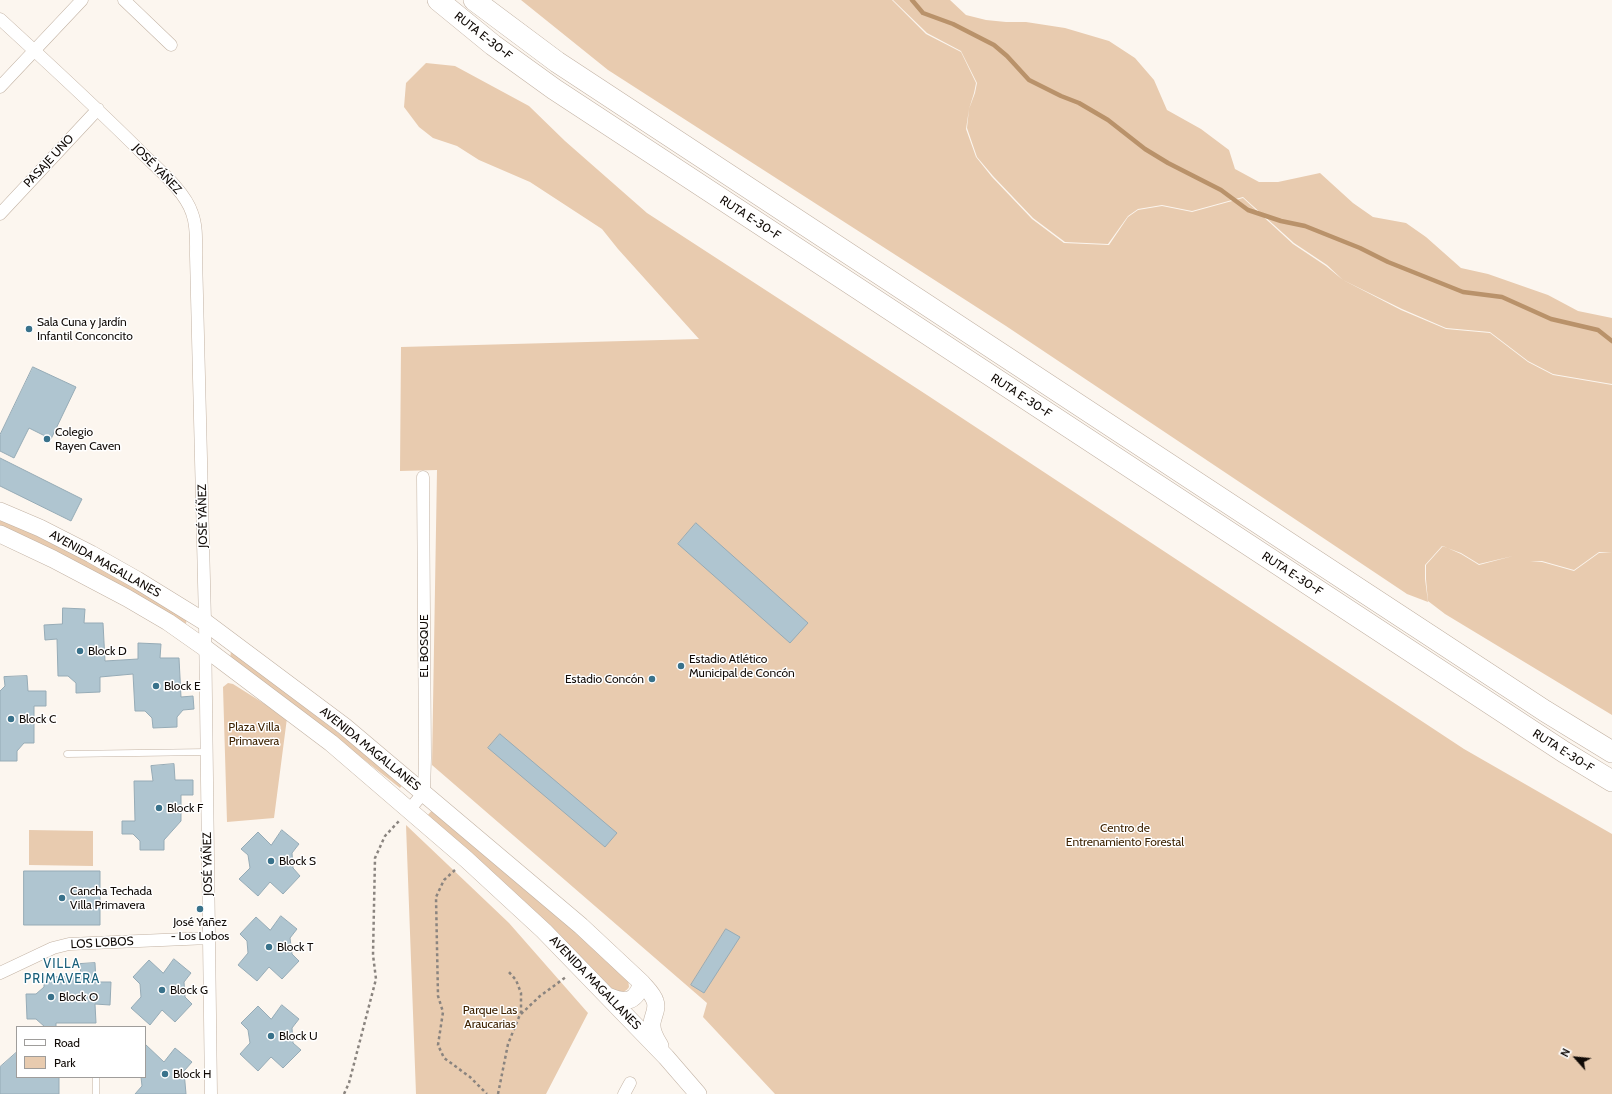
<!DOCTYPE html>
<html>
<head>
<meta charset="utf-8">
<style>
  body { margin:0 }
  #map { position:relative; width:1612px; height:1094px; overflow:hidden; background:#fcf6ef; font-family:Cabin,sans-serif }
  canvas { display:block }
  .legend { position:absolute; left:16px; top:1026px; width:130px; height:52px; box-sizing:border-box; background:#fff; border:1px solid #9f9d9b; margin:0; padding:5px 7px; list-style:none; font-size:12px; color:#100a06 }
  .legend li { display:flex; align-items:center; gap:8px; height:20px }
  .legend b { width:20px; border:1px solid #9f9d9b }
  .north { position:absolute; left:1556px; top:1038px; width:40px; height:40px; -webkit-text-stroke:3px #fff; paint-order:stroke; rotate:297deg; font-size:11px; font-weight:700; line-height:16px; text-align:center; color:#100a06 }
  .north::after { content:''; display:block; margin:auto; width:14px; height:18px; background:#100a06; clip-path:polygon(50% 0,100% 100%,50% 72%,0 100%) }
</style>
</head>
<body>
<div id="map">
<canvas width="1612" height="1094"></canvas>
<ul class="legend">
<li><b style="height:5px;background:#fff"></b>Road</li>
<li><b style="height:11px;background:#e8cbaf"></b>Park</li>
</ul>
<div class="north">N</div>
</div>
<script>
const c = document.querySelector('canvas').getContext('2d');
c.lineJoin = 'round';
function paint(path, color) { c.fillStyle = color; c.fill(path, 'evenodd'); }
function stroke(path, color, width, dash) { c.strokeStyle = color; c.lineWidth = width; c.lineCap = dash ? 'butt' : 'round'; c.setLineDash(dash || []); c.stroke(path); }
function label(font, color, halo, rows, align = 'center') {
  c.font = font + ' Cabin,sans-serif'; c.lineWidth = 3; c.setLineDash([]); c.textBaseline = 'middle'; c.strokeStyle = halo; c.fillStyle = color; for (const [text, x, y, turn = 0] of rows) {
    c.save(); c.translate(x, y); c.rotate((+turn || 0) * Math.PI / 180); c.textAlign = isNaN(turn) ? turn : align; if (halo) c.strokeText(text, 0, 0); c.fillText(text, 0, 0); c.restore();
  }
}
paint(new Path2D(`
  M 521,0 L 892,0 L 926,34 L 961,52 L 976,83 L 974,93 L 969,109 L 966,129 L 976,157 L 992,177 L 1032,219 L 1064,243 L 1109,245 L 1128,217 L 1138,210 L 1162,206 L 1192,212 L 1243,198 L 1293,244 L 1326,266 L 1343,280 L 1401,310 L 1446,329 L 1490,333 L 1528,362 L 1553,375 L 1612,385 L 1612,553 L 1599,552 L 1574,570 L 1542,561 L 1530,562 L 1542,562 L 1574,571 L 1599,553 L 1612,553 L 1612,715 L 1445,614 L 1428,601 L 1426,579 L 1426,565 L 1443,546 L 1461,554 L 1479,565 L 1513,556 L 1527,562 L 1513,556 L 1479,564 L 1461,553 L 1442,546 L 1425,565 L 1425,579 L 1428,602 L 1407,594 L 1006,326 L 608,70 Z
  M 893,0 L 950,0 L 966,15 L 986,20 L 1006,22 L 1026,22 L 1065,28 L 1109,41 L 1135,58 L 1154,80 L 1167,110 L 1201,129 L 1229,150 L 1235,169 L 1259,182 L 1278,182 L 1320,173 L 1353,203 L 1373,217 L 1406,223 L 1426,237 L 1461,268 L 1488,274 L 1548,295 L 1578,311 L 1612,318 L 1612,384 L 1553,374 L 1528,361 L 1490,332 L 1446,328 L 1402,309 L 1343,280 L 1327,265 L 1294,243 L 1243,197 L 1192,211 L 1162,205 L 1138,209 L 1128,216 L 1108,244 L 1065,242 L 1033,218 L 993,176 L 977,157 L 967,128 L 969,109 L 975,93 L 977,83 L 961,51 L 927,33 Z
  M 426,63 L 455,66 L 529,106 L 565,141 L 647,213 L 927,395 L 1464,749 L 1612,834 L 1612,1094 L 775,1094 L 703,1017 L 707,1003 L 432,765 L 437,470 L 400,471 L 401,347 L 699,339 L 618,249 L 602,229 L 530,182 L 479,160 L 457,146 L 433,138 L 419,127 L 404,107 L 406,83 Z
  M 0,519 L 94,562 L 187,617 L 186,624 C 126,588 64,554 0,525 Z
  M 231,651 L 404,783 L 400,788 L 298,708 L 230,659 Z
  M 228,683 L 233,684 L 287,718 L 274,818 L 227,822 L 223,687 Z
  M 433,809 L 573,928 L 628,979 L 629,987 C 625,993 621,993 614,992 L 427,816 Z
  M 406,825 L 509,923 L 588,1013 L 546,1094 L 416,1094 Z
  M 29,830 L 93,831 L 93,866 L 29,865 Z`), '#e8cbaf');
stroke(new Path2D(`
  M 912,0 L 923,13 L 953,24 L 994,45 L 1007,56 L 1029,80 L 1061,96 L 1079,103 L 1108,120 L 1145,149 L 1168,163 L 1221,190 L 1248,210 L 1281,221 L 1305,226 L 1360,248 L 1388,262 L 1463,292 L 1502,297 L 1551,319 L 1598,330 L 1612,341`), '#b9926a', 4.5);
const building = new Path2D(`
  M 33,367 L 76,387 L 51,439 L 29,428 L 14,458 L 0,451 L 0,435 Z
  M 0,458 L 82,499 L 71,521 L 0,486 Z
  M 696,523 L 808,623 L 790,643 L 678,544 Z
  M 63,608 L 85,609 L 84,623 L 103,623 L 105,661 L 138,659 L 138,643 L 161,644 L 160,658 L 179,658 L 181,697 L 193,696 L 194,709 L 183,710 L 177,717 L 177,727 L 153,728 L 152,718 L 145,711 L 135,711 L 133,674 L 100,677 L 100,692 L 76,693 L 76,683 L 68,676 L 58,676 L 57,639 L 45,640 L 44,625 L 62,624 Z
  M 27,676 L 28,691 L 46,691 L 46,706 L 34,706 L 34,743 L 24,743 L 17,751 L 17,761 L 0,761 L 0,691 L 5,686 L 4,677 Z
  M 500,734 L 617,833 L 605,847 L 488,748 Z
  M 174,764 L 175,780 L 193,780 L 193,795 L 181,795 L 181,821 L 164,840 L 164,850 L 140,850 L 140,841 L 133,834 L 122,834 L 122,821 L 135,821 L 134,781 L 153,781 L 151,766 Z
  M 282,830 L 299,844 L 292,853 L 293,868 L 300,876 L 283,894 L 270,882 L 258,896 L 239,879 L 250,868 L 248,855 L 241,849 L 258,832 L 271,845 Z
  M 24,871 L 100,871 L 100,925 L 24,925 Z
  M 281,916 L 297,929 L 290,938 L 292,954 L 299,961 L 282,979 L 269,967 L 257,981 L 238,965 L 248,953 L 247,941 L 240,934 L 256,917 L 270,930 Z
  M 726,929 L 740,937 L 704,993 L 691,985 Z
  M 174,959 L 191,973 L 184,982 L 185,997 L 192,1004 L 175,1022 L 162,1010 L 150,1025 L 131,1008 L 141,997 L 140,984 L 133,977 L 149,960 L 163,973 Z
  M 95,963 L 96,982 L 111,982 L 110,1005 L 95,1004 L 96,1023 L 56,1023 L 56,1027 L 45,1027 L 36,1019 L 27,1019 L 26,994 L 36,994 L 44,987 L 44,977 L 81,976 L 80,964 Z
  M 282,1005 L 299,1019 L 292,1028 L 293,1043 L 301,1050 L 283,1068 L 271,1057 L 258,1071 L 240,1054 L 250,1043 L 248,1030 L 241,1023 L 258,1006 L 271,1019 Z
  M 145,1044 L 164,1062 L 175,1048 L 192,1062 L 184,1071 L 186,1094 L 135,1094 L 142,1086 L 141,1077 L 145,1077 Z
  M 17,1052 L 17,1077 L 59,1077 L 59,1094 L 0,1094 L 0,1067 Z`);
paint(building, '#afc5d0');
stroke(building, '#96abb6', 1);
const service = new Path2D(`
  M 67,754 L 207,752
  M 96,1094 L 96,1077`);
const minor = new Path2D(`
  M 124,0 L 171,45
  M 0,19 C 48,63 96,107 142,153 C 158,169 185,191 192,213 C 197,226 196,241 196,255 L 205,622 L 211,1094
  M 0,87 L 82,0
  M 0,214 L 98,109
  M 410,809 L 424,792 L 425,758 L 423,477
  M 0,973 L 53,948 L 69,944 L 209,938
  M 624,1094 L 630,1083`);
const secondary = new Path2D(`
  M 0,511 L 40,528 L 91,554 L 137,580 L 205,622 L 344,726 L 581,926 L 642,983 C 646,988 653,994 655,1001 C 658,1009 653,1015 652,1023 C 651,1032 656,1039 660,1046
  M 0,534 L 53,559 L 127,598 L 168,622 L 205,648 L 331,743 L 466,859 L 544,931 L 666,1057 L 698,1094
  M 608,996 C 625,1003 635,1004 642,983`);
const trunk = new Path2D(`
  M 438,0 L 493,45 L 554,89 L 1564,752 L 1612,781
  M 474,0 L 557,62 L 1301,551 L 1545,711 L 1612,752`);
stroke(service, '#c2b2a3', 7);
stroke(minor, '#c2b2a3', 13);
stroke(secondary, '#c2b2a3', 18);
stroke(trunk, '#c2b2a3', 22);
stroke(new Path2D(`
  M 455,870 L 444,880 L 436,897 L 438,996 L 443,1012 L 438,1045 L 444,1058 L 470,1077 L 487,1094
  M 521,1014 L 540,996 L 566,977
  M 344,1094 L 349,1083 L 376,979 L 373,955 L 375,858 L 385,836 L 399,821
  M 498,1094 L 508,1044 L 521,1012 L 521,993 L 516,980 L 508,971`), '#8a847f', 2.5, [3, 3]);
stroke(service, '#fff', 6);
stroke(minor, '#fff', 12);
stroke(secondary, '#fff', 17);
stroke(trunk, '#fff', 21);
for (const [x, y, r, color] of [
  [29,329,4,"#39728b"],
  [47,439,4,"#39728b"],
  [80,651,4,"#39728b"],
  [681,666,4,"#39728b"],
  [652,679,4,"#39728b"],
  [156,686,4,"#39728b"],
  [11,719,4,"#39728b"],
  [159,808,4,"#39728b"],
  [271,861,4,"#39728b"],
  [62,898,4,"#39728b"],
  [200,909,4,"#39728b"],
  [269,947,4,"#39728b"],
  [162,990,4,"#39728b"],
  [51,997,4,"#39728b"],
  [271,1036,4,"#39728b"],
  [165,1074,4,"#39728b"]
]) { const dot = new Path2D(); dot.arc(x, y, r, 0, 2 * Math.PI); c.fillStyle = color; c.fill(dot); stroke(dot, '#fff', 1.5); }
label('12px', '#100a06', '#fff', [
  ["RUTA E-30-F",483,36,38],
  ["PASAJE UNO",49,161,-47],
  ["JOSÉ YÁÑEZ",157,169,46],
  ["RUTA E-30-F",750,218,33],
  ["RUTA E-30-F",1021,396,33],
  ["JOSÉ YÁÑEZ",203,516,-91],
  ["AVENIDA MAGALLANES",105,564,29],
  ["RUTA E-30-F",1292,574,33],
  ["EL BOSQUE",424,646,-90],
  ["AVENIDA MAGALLANES",370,749,39],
  ["RUTA E-30-F",1563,751,32],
  ["JOSÉ YÁÑEZ",208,864,-91],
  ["LOS LOBOS",102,943,-3],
  ["AVENIDA MAGALLANES",595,983,46]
]);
label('12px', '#100a06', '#fff', [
  ["Sala Cuna y Jardín",37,322],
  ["Infantil Conconcito",37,336],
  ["Colegio",55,432],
  ["Rayen Caven",55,446],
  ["Block D",88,651],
  ["Estadio Atlético",689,659],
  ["Municipal de Concón",689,673],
  ["Estadio Concón",644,679,"right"],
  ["Block E",164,686],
  ["Block C",19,719],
  ["Block F",167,808],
  ["Block S",279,861],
  ["Cancha Techada",70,891],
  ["Villa Primavera",70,905],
  ["José Yañez",200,922,"center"],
  ["- Los Lobos",200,936,"center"],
  ["Block T",277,947],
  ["Block G",170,990],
  ["Block O",59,997],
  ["Block U",279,1036],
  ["Block H",173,1074]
], 'left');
label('12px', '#3e2302', '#fff', [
  ["Plaza Villa",254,727],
  ["Primavera",254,741],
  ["Centro de",1125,828],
  ["Entrenamiento Forestal",1125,842],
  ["Parque Las",490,1010],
  ["Araucarias",490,1024]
]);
c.letterSpacing = '1px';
label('13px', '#1a607b', '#fff', [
  ["VILLA",62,964],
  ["PRIMAVERA",62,979]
]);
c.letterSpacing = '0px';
</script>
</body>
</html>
